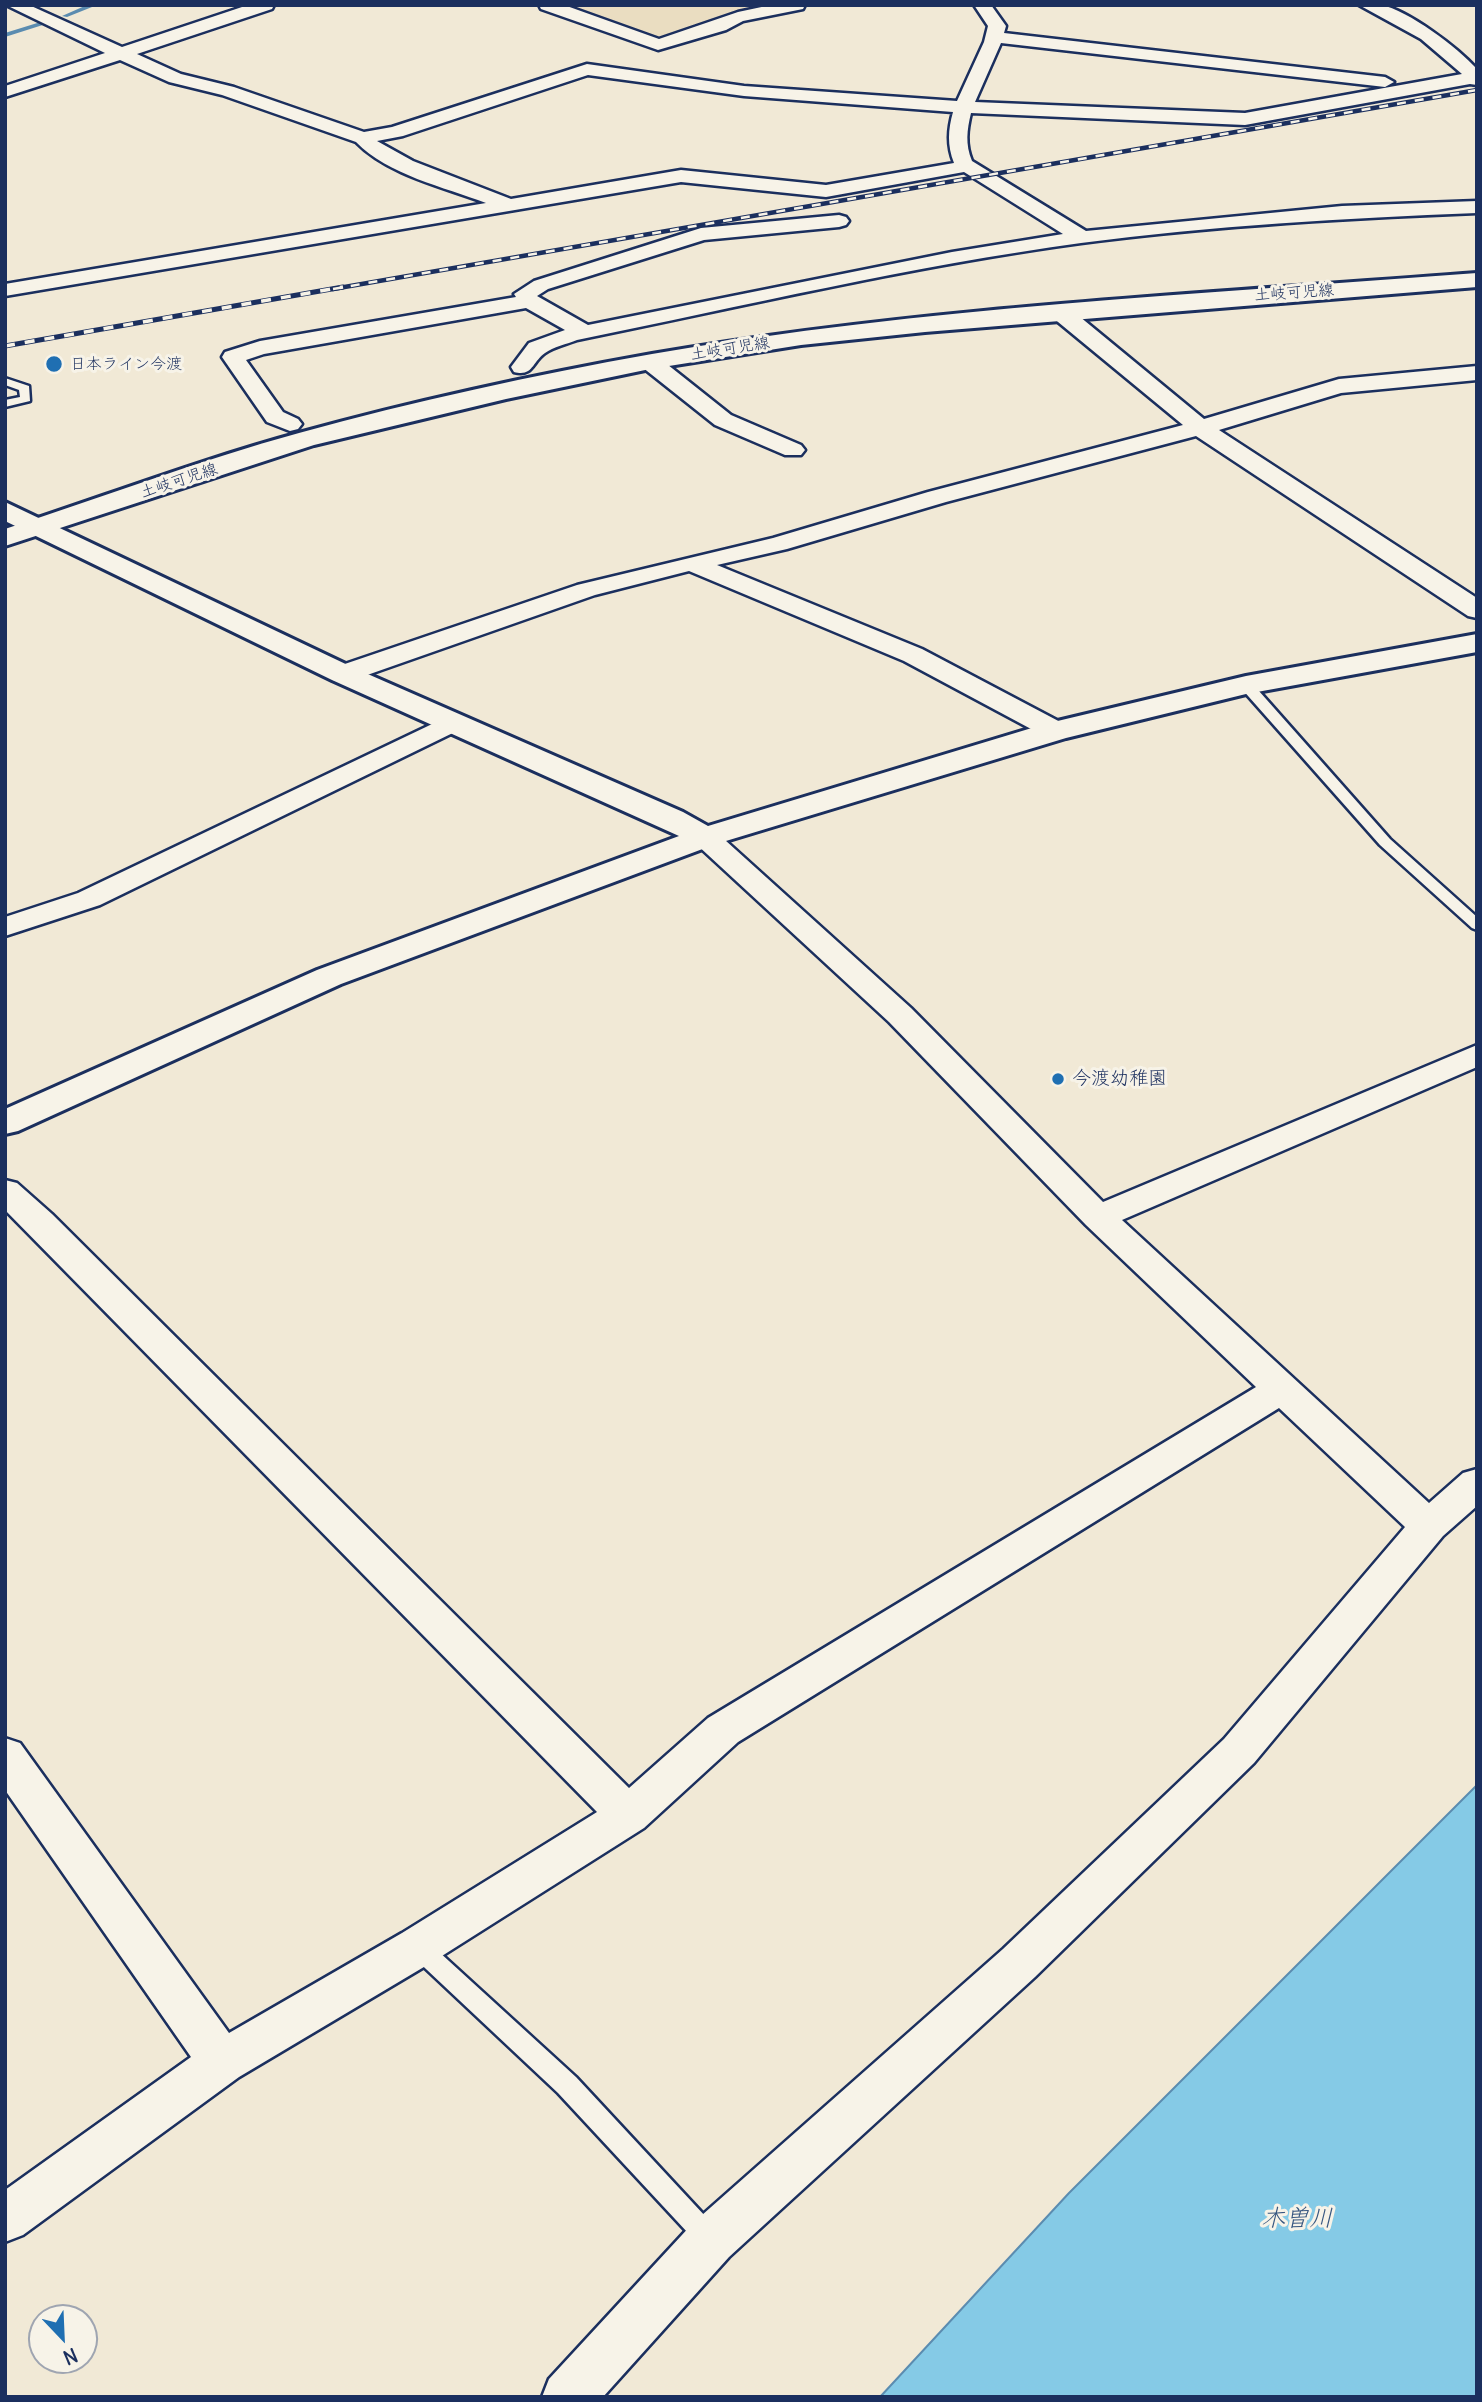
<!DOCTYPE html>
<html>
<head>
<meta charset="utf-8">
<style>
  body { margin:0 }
  #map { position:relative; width:1482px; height:2402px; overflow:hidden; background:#f1e9d6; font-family:Delius,sans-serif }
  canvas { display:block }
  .frame { position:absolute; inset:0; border:7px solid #1b2f5e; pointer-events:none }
  .north { position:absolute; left:28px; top:2304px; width:70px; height:70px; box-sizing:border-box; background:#f7f3e8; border:2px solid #9fa5b1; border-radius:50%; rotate:157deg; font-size:19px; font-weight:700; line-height:28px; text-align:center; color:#1b2f5e }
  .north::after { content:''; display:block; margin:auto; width:24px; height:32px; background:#1f6fb2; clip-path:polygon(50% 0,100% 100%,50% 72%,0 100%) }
</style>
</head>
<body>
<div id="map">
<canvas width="1482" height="2402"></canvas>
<div class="frame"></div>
<div class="north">N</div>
</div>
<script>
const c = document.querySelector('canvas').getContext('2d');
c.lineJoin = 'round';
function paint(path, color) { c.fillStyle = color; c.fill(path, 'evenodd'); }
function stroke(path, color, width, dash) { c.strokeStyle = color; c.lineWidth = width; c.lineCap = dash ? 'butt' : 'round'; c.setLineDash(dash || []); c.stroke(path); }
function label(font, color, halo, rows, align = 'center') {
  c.font = font + ' Delius,"Klee One",sans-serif'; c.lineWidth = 6; c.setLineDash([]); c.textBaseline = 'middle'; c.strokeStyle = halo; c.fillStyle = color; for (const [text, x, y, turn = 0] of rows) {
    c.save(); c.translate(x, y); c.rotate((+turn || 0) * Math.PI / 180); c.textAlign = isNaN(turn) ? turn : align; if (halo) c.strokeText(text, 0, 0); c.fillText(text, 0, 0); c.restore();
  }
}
paint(new Path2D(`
  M 547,5 L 797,5 L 658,45 Z`), '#eaddc1');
const water = new Path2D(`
  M 1477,1785 L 1477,2397 L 880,2397 L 1069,2193 Z`);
paint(water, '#85cae6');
stroke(water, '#5b8cb0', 2);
paint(new Path2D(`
  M 87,5 L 97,5 L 67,17 L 62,16 Z
  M 47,20 L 49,23 L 5,37 L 5,33 Z`), '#5b8cb0');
const service = new Path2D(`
  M 5,378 L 29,386 L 30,401 L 5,407 L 5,400 L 20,397 L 19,390 L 5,385 Z
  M 1246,681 L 1251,682 L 1390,839 L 1477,917 L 1477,930 L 1472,928 L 1380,845 L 1241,688 L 1241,682 Z
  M 418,1937 L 426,1940 L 576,2077 L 719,2231 L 723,2239 L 719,2247 L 710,2251 L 701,2247 L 558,2093 L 410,1954 L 406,1947 L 410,1940 Z`);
const minor = new Path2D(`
  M 6,5 L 29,5 L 122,47 L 248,5 L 274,5 L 272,9 L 137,54 L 181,74 L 234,87 L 364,132 L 392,127 L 587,64 L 744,86 L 957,101 L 984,42 L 988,26 L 974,5 L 991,5 L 1006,26 L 1004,33 L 1385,77 L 1394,82 L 1385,87 L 1001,43 L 975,102 L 1245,113 L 1462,74 L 1421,39 L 1359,5 C 1366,5 1374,4 1381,5 C 1408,10 1458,48 1477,69 L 1477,85 L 1470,84 L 1245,125 L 971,113 C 967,130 965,144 972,161 L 1086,231 L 1342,206 L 1477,201 L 1477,213 C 1345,218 1212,226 1081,243 C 912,266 744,306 577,340 C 567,344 553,347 545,353 C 532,362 533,377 514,372 L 511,367 L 529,343 L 565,330 L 526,308 L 264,354 L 246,360 L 283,412 L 298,419 L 302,424 L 298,429 L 290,431 L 267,422 L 222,357 L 225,352 L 260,341 L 516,297 L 514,294 L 534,281 L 701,228 L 839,215 L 846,217 L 849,221 L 846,225 L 839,227 L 704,240 L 548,289 L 537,296 L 588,325 L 952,252 L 1063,234 L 964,172 L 826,197 L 681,182 L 5,296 L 5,284 L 486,203 C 444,187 388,175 356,142 L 222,95 L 169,82 L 120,60 L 5,97 L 5,86 L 105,53 ZM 588,75 L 744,96 L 953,112 C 948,130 947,145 954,163 L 826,185 L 681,170 L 511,199 L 413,161 L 377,141 L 403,136 Z
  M 539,5 L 564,5 L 659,39 L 738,12 L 771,5 L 805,5 L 803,9 L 743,21 L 726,30 L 658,50 L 541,9 Z
  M 1060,306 L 1068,307 L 1204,419 L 1339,379 L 1477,366 L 1477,380 L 1341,393 L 1219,430 L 1477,598 L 1477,618 L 1468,616 L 1196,436 L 946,502 L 787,549 L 717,565 L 922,649 L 1066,725 L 1070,731 L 1066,737 L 1056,739 L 1046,737 L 904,661 L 689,571 L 595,595 L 353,680 L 343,682 L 333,680 L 329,674 L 333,668 L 577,585 L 773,538 L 928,492 L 1183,425 L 1052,317 L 1049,312 L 1052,307 Z
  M 650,355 L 658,357 L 731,415 L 801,445 L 805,450 L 801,455 L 785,455 L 715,425 L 642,367 L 639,362 L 642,357 Z
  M 451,715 L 461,717 L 465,723 L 461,729 L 100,905 L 5,936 L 5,917 L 78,893 Z
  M 705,828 L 715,831 L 911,1008 L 1103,1202 L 1477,1045 L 1477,1067 L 1122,1220 L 1429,1503 L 1463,1473 L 1477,1469 L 1477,1506 L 1443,1536 L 1254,1763 L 1035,1977 L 729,2257 L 603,2397 L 542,2397 L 549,2379 L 693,2223 L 1003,1949 L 1224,1739 L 1405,1527 L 1279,1408 L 738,1742 L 644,1828 L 434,1961 L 239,2077 L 23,2235 L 5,2242 L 5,2190 L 191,2057 L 5,1790 L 5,1738 L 20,1743 L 229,2033 L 402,1933 L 597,1812 L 5,1210 L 5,1180 L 17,1183 L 52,1214 L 629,1788 L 708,1718 L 1256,1387 L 1086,1225 L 889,1022 L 695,843 L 690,837 L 695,831 Z`);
const tertiary = new Path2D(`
  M 5,502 L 354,668 L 683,812 L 708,826 L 1045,724 L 1246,676 L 1477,634 L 1477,652 L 1246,694 L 1066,738 L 716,844 L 341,984 L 18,1131 L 5,1134 L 5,1109 L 317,970 L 679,836 L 332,680 L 5,521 Z`);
const primary = new Path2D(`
  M 1477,273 L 1477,287 L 925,332 L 801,345 L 650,369 L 506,399 L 314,445 L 5,546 L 5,529 C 103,497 200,460 299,433 C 415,401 534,375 652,354 C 924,307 1202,294 1477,273 Z`);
stroke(service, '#1b2f5e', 5);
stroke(minor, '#1b2f5e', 5);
stroke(tertiary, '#1b2f5e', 6);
stroke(primary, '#1b2f5e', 6);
paint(service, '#f7f3e8');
paint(minor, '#f7f3e8');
paint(tertiary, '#f7f3e8');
paint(primary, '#f7f3e8');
const railFar1 = new Path2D(`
  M 333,289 L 1477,90`);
const rail = new Path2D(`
  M 5,346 L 343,287`);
stroke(railFar1, '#1b2f5e', 4.5);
stroke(rail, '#1b2f5e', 5);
stroke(railFar1, '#f7f3e8', 2.5, [9]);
stroke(rail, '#f7f3e8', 3.5, [10]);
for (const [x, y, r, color] of [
  [54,364,9,"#1f6fb2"],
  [1058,1079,7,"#1f6fb2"]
]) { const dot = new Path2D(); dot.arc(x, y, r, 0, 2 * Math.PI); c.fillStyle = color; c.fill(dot); stroke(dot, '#f7f3e8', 2.5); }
label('16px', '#1b2f5e', '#f7f3e8', [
  ["土岐可児線",1294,293,-4],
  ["土岐可児線",730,349,-9],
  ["土岐可児線",179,481,-18]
]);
label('16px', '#1b2f5e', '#f7f3e8', [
  ["日本ライン今渡",70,364]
], 'left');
label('19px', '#1b2f5e', '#f7f3e8', [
  ["今渡幼稚園",1072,1079]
], 'left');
label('italic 24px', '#365680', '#f7f3e8', [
  ["木曽川",1297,2219]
]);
</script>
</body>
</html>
